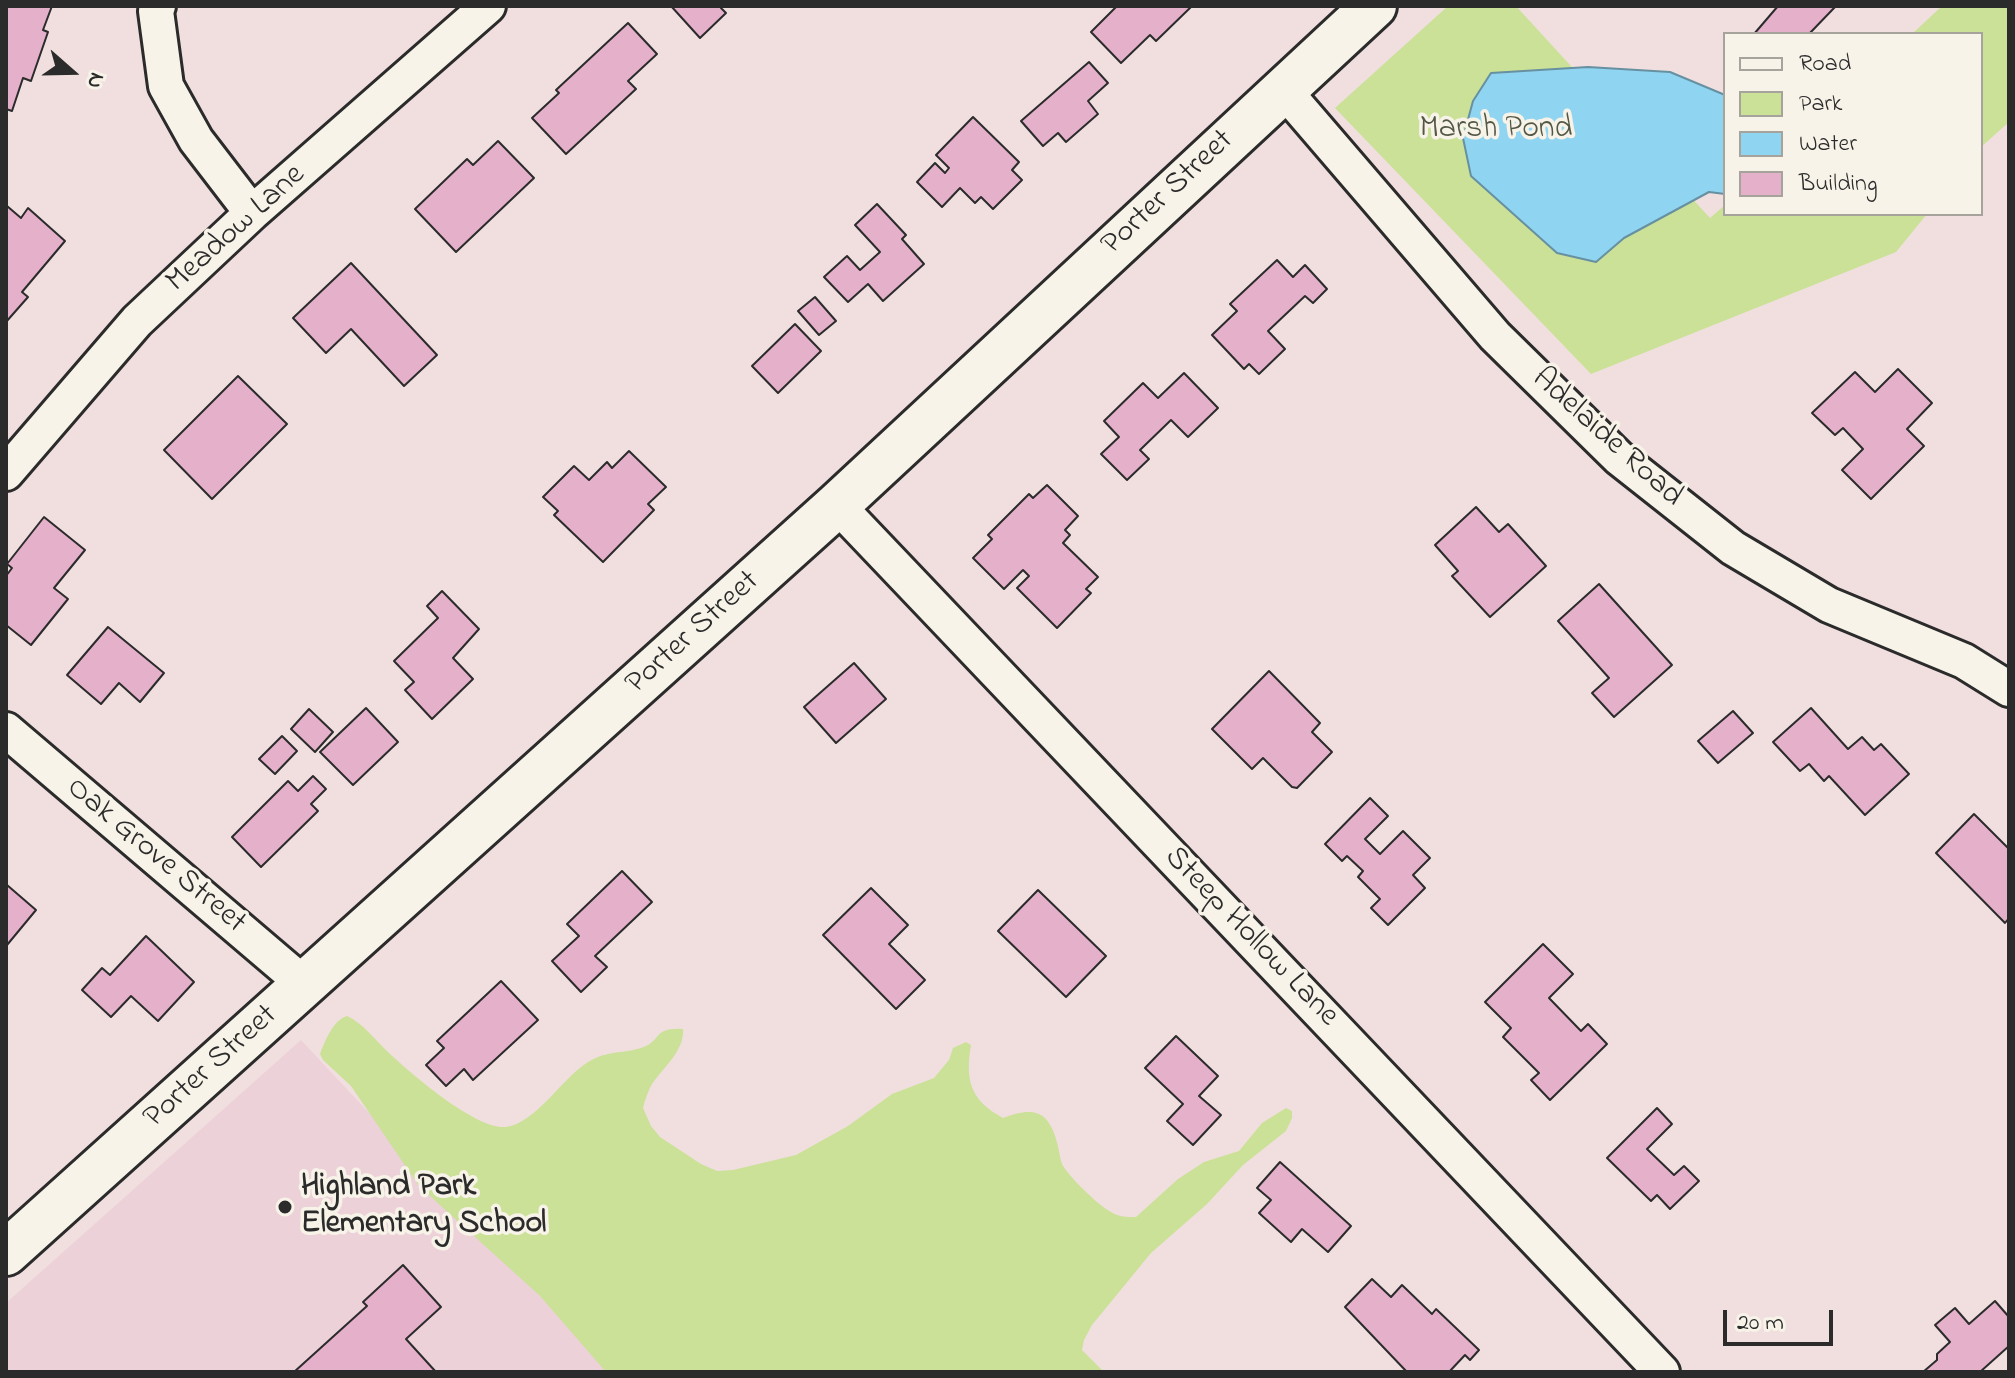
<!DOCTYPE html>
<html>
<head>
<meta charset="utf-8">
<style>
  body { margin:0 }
  #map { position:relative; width:2015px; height:1378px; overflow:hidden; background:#f1dfdf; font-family:"Indie Flower",sans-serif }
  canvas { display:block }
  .frame { position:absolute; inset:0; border:8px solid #2b2b2b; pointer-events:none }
  .legend { position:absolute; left:1723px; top:32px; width:260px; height:184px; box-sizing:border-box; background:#f7f3e8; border:2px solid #a5a39c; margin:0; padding:10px 14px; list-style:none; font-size:24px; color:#2b2b2b }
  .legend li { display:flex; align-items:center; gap:16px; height:40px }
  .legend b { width:40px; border:2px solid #a5a39c }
  .north { position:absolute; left:32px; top:32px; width:80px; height:80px; -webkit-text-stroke:6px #f7f3e8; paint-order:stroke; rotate:110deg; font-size:22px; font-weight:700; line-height:32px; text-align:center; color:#2b2b2b }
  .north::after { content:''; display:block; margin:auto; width:28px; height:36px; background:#2b2b2b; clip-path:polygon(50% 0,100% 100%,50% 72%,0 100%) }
  .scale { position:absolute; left:1723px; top:1310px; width:110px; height:36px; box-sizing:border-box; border:4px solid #2b2b2b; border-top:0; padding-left:10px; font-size:24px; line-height:28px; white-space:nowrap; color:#2b2b2b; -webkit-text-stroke:6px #f7f3e8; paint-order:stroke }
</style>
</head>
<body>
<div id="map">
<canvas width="2015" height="1378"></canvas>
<div class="frame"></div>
<ul class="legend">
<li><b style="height:10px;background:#f7f3e8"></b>Road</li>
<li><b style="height:22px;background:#cae197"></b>Park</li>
<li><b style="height:22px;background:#8fd4f0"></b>Water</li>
<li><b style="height:22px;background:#e4b0ca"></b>Building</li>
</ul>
<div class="north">N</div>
<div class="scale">20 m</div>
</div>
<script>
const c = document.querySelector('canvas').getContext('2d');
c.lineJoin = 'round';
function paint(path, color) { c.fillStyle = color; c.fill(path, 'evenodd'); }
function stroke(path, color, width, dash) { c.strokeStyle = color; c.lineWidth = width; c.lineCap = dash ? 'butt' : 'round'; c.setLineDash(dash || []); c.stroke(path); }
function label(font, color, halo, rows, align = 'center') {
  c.font = font + ' "Indie Flower",sans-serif'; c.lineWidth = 7; c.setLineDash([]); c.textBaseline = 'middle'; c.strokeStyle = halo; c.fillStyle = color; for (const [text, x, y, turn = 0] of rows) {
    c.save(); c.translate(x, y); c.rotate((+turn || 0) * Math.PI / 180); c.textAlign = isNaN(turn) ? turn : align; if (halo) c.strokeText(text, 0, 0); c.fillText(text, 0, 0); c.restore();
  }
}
paint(new Path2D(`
  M 301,1040 L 611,1372 L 6,1372 L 6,1303 Z`), '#edd1d9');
paint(new Path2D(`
  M 1448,6 L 1516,6 L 1710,218 L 1725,205 L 1725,214 L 1927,214 L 1896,252 L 1591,374 L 1335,108 Z
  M 1942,6 L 2009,6 L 2009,122 L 1981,147 L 1981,34 L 1912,34 Z
  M 347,1016 C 363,1023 375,1040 388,1052 C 410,1073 476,1130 506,1127 C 536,1123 563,1077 588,1062 C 608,1050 622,1054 641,1048 C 662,1042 652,1027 683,1029 C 685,1050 663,1068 652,1084 C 648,1091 645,1100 643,1108 L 651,1126 L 660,1137 L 701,1164 L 717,1171 L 733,1170 L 796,1155 L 848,1126 L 892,1094 L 934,1078 L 949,1060 L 953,1048 L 966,1042 L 971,1045 C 965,1080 970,1100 1003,1118 C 1030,1108 1047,1108 1056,1139 C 1059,1147 1059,1156 1062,1164 C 1068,1176 1099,1206 1111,1212 C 1119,1217 1127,1217 1136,1217 L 1178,1179 L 1204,1162 L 1239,1151 L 1262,1123 L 1286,1108 L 1292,1111 L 1292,1118 L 1286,1131 L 1243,1165 L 1207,1204 L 1151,1253 L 1092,1325 L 1084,1340 L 1082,1350 L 1104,1372 L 606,1372 L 540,1296 L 419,1186 L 351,1086 L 323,1060 L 320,1054 C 325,1041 333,1020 347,1016 Z`), '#cae197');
const water = new Path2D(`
  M 1588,67 L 1670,72 L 1725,95 L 1725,194 L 1709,192 L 1624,238 L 1596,262 L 1557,253 L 1471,176 L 1463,138 L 1473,101 L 1491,73 Z`);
paint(water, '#8fd4f0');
stroke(water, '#6790a1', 2);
const building = new Path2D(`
  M 6,6 L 52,6 L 43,30 L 48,32 L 31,81 L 23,78 L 12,111 L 6,109 Z
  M 671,6 L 723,6 L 721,8 L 726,13 L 700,38 Z
  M 1117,6 L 1192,6 L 1156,41 L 1150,35 L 1121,63 L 1091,32 Z
  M 1778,6 L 1833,6 L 1835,7 L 1809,34 L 1754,34 Z
  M 628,23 L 657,54 L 628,81 L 636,89 L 566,154 L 532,118 L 559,93 L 556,90 Z
  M 1089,62 L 1108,83 L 1088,101 L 1098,114 L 1066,142 L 1058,133 L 1043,146 L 1021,121 Z
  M 973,117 L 1019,162 L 1012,170 L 1022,180 L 993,209 L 981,197 L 975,203 L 960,188 L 942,207 L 917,182 L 935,163 L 945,173 L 949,168 L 936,155 Z
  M 498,141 L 534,178 L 456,252 L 415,209 L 467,159 L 473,165 Z
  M 877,204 L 906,235 L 902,239 L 924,264 L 883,301 L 868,284 L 848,302 L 824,277 L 847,256 L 860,270 L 880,252 L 855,225 Z
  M 7,206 L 21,218 L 28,208 L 65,241 L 22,292 L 28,297 L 6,322 Z
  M 1277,260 L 1293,277 L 1305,265 L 1327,289 L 1313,303 L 1305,296 L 1268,331 L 1285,349 L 1259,374 L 1249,364 L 1244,369 L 1212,335 L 1237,311 L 1230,304 Z
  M 351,263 L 437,355 L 404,386 L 351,329 L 326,353 L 293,318 Z
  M 815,297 L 836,321 L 819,335 L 798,311 Z
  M 795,324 L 821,351 L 778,393 L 752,366 Z
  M 1898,369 L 1932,403 L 1907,429 L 1924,446 L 1871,499 L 1842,470 L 1863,449 L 1843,428 L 1835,435 L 1812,413 L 1855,372 L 1875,392 Z
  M 1184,373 L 1218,408 L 1188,437 L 1171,420 L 1140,450 L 1149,459 L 1127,480 L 1101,454 L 1119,437 L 1104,421 L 1143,383 L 1158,398 Z
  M 238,376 L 287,424 L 212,499 L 164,450 Z
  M 629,451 L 666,487 L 648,504 L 654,510 L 603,562 L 554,515 L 558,511 L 543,497 L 574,466 L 589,480 L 607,462 L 612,468 Z
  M 1047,485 L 1078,516 L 1065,530 L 1070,535 L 1063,543 L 1098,577 L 1086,589 L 1091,593 L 1057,628 L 1017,588 L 1029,576 L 1023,570 L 1004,589 L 973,558 L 992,539 L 988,535 L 1029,494 L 1033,498 Z
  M 1476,507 L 1499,532 L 1508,524 L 1546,566 L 1490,617 L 1452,576 L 1458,571 L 1435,545 Z
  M 44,517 L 85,550 L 54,588 L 68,599 L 31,645 L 6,625 L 6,576 L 12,568 L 7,564 Z
  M 1599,584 L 1672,665 L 1614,717 L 1592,693 L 1609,678 L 1558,621 Z
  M 442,591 L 479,629 L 453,658 L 473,679 L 432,719 L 405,690 L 414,682 L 394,661 L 438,618 L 427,606 Z
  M 108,627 L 164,673 L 140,702 L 119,683 L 101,704 L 67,675 Z
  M 854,663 L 886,699 L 836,743 L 804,707 Z
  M 1269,671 L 1320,723 L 1312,732 L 1332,752 L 1297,788 L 1292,787 L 1263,758 L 1252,769 L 1212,729 Z
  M 366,708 L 398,742 L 353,785 L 320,752 Z
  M 1811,708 L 1848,749 L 1862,737 L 1874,750 L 1881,744 L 1909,774 L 1865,815 L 1829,776 L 1824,781 L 1809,764 L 1800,771 L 1773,742 Z
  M 309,709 L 333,732 L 315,752 L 291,729 Z
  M 1733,711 L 1753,733 L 1718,763 L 1698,741 Z
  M 282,736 L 297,751 L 275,774 L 259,759 Z
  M 313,776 L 326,789 L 311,804 L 318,811 L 261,867 L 232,837 L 288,781 L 298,791 Z
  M 1370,798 L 1388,816 L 1365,839 L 1380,854 L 1403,831 L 1430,858 L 1413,875 L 1425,888 L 1388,925 L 1371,908 L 1380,899 L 1358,877 L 1363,871 L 1347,856 L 1342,861 L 1325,844 Z
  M 1974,814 L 2009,849 L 2009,918 L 2005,923 L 1936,853 Z
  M 622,871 L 652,902 L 595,956 L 607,967 L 581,992 L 552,961 L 579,936 L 567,924 Z
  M 6,876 L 7,885 L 36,910 L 7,945 Z
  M 871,888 L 908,925 L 889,944 L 925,980 L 896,1009 L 823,935 Z
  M 1038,890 L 1106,956 L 1066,997 L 998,931 Z
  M 146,936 L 194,982 L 158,1021 L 131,996 L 111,1017 L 82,990 L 102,968 L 110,975 Z
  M 1543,944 L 1573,974 L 1549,998 L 1581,1031 L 1588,1024 L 1607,1044 L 1550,1100 L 1531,1080 L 1539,1073 L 1503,1037 L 1511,1028 L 1485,1002 Z
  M 501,981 L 538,1020 L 473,1080 L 464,1069 L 446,1086 L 426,1065 L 444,1048 L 437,1041 Z
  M 1176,1036 L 1218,1076 L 1199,1096 L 1221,1115 L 1193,1145 L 1167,1121 L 1183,1104 L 1145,1068 Z
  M 1657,1108 L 1672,1124 L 1647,1149 L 1674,1175 L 1684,1166 L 1699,1181 L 1670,1209 L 1657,1195 L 1651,1201 L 1607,1158 Z
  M 1280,1162 L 1351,1226 L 1328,1252 L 1302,1229 L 1291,1242 L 1259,1213 L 1271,1200 L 1257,1188 Z
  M 403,1265 L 441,1307 L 406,1339 L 436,1372 L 294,1372 L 367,1306 L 363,1302 Z
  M 1372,1279 L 1391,1297 L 1402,1285 L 1432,1314 L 1436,1309 L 1479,1350 L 1470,1360 L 1465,1355 L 1449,1372 L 1407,1372 L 1345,1307 Z
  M 1995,1301 L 2009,1317 L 2009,1346 L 1980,1372 L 1923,1372 L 1937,1360 L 1937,1354 L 1950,1342 L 1935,1325 L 1955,1308 L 1969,1324 Z`);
paint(building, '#e4b0ca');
stroke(building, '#2b2b2b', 2);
const minor = new Path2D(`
  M 158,6 L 156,11 L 166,86 L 196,140 L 252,213
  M 1282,88 L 1495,336 L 1619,458 L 1733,548 L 1829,605 L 1964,661 L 2009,689
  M 6,473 L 137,321 L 252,213 L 488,6
  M 837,505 L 1662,1372
  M 6,730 L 304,984`);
const tertiary = new Path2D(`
  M 6,1253 L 837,505 L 1374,6`);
stroke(minor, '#2b2b2b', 40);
stroke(tertiary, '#2b2b2b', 50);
stroke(minor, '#f7f3e8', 34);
stroke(tertiary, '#f7f3e8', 44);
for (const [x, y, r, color] of [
  [285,1207,8,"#2b2b2b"]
]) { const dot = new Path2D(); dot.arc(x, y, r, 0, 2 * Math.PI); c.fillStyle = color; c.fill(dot); stroke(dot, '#f7f3e8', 3); }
label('32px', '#535846', '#f7f3e8', [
  ["Marsh Pond",1496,131]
]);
label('32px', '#2b2b2b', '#f7f3e8', [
  ["Porter Street",1169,194,-43],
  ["Meadow Lane",237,230,-42],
  ["Adelaide Road",1606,439,42],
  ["Porter Street",694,634,-42],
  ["Oak Grove Street",155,857,40],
  ["Steep Hollow Lane",1250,938,46],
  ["Porter Street",212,1068,-42]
]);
label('bold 32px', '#2b2b2b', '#f7f3e8', [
  ["Highland Park",301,1189],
  ["Elementary School",301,1226]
], 'left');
</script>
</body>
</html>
